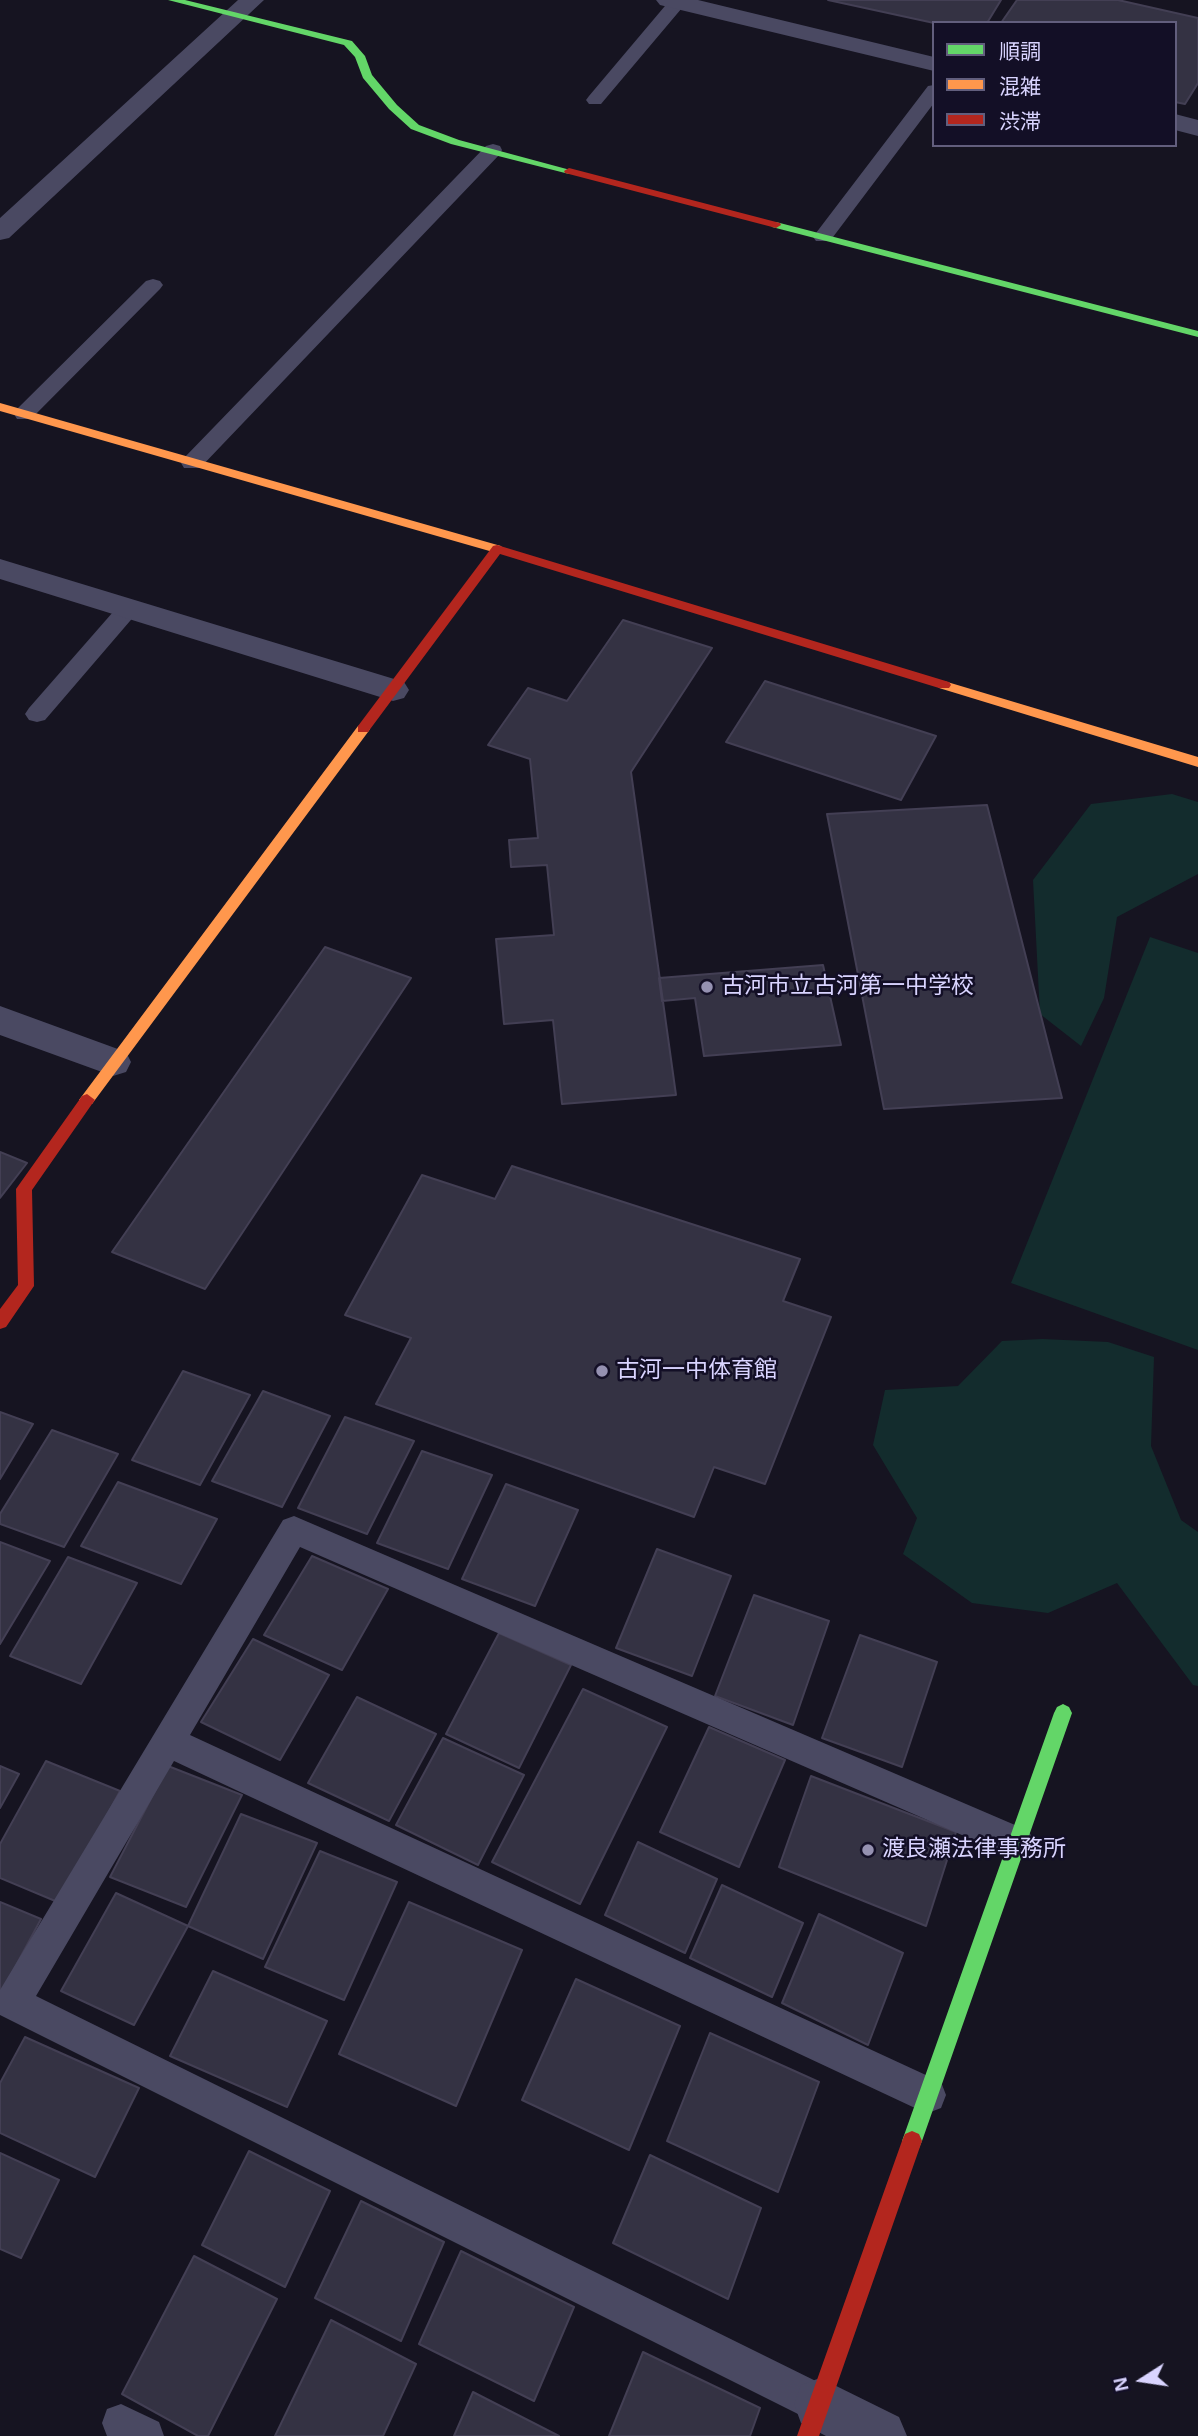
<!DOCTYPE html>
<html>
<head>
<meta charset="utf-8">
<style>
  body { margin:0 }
  #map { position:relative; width:1198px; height:2436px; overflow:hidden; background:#161421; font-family:Arial,"Noto Sans JP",sans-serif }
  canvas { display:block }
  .legend { position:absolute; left:932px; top:21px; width:245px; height:126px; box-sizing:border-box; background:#130f26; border:2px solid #625e7d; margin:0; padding:9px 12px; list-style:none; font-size:21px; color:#d9d4ff }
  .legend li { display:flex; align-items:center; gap:14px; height:35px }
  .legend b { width:35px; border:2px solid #625e7d }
  .north { position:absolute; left:1107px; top:2345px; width:70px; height:70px; -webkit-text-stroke:5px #130f26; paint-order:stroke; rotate:258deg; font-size:19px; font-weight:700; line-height:28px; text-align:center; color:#d9d4ff }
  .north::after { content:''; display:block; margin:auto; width:24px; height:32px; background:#d9d4ff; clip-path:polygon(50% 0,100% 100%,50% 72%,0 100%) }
</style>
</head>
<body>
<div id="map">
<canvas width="1198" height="2436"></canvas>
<ul class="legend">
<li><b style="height:9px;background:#63d668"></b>順調</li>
<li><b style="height:9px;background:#ff974d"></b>混雑</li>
<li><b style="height:9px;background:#b3261e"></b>渋滞</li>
</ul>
<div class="north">N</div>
</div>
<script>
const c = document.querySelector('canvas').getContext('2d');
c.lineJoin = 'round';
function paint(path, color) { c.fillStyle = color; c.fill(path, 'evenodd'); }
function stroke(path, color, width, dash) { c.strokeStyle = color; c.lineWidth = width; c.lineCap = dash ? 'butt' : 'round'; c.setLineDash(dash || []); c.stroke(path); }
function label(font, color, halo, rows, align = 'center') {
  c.font = font + ' Arial,"Noto Sans JP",sans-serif'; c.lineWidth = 5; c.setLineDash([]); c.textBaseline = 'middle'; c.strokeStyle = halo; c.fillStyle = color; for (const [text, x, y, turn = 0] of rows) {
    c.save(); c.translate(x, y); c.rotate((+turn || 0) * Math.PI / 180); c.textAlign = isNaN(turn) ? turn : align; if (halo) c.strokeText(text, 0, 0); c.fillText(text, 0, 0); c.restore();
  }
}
paint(new Path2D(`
  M 1172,794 L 1198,802 L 1198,874 L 1117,917 L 1104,998 L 1081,1046 L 1040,1014 L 1033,880 L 1091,804 Z
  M 1150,937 L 1198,953 L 1198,1350 L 1011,1283 Z
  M 1042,1339 L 1108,1342 L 1154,1357 L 1151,1446 L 1181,1520 L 1198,1532 L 1198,1686 L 1193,1685 L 1117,1583 L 1048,1613 L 972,1603 L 903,1554 L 917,1518 L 873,1445 L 885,1390 L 958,1386 L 1002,1341 Z`), '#132c2d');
const building = new Path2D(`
  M 828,0 L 1001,0 L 987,23 L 934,23 Z
  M 1017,0 L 1118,0 L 1198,18 L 1198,83 L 1185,104 L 1175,102 L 1175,23 L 1001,23 Z
  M 623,620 L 712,648 L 631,772 L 676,1095 L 562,1104 L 553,1020 L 504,1024 L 496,939 L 554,935 L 547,865 L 511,867 L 509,840 L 538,838 L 530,759 L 488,745 L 528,688 L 567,701 Z
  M 765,681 L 936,736 L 901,800 L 726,742 Z
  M 987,805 L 1062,1098 L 884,1109 L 827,814 Z
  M 325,947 L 411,978 L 205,1289 L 112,1252 Z
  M 823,965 L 841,1045 L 704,1056 L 695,998 L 662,1001 L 659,978 Z
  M 0,1152 L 27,1163 L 0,1198 Z
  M 512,1166 L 800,1259 L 783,1301 L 831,1317 L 765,1484 L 714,1467 L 694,1517 L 376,1404 L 411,1338 L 345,1315 L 422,1175 L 495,1199 Z
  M 183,1371 L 250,1395 L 200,1485 L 132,1460 Z
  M 263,1391 L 330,1416 L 282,1507 L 212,1481 Z
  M 0,1412 L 33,1424 L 0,1479 Z
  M 345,1417 L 414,1441 L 367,1534 L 298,1508 Z
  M 52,1430 L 118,1454 L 64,1547 L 0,1524 L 0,1514 Z
  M 422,1451 L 492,1475 L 448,1569 L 377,1543 Z
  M 118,1482 L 217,1519 L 181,1584 L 81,1546 Z
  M 506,1484 L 578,1510 L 535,1606 L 462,1579 Z
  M 0,1542 L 50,1561 L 0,1644 Z
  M 657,1549 L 731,1576 L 692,1676 L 616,1648 Z
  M 312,1556 L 388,1589 L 342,1670 L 264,1635 Z
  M 68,1557 L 137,1583 L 81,1684 L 10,1656 Z
  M 754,1595 L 829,1621 L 793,1725 L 715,1696 Z
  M 499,1633 L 571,1665 L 519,1768 L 446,1734 Z
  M 860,1635 L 937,1662 L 902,1767 L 822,1738 Z
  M 253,1639 L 329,1675 L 280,1760 L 201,1722 Z
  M 583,1689 L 667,1727 L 580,1904 L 492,1862 Z
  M 357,1697 L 436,1734 L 389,1821 L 308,1783 Z
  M 709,1727 L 785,1760 L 739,1867 L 660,1832 Z
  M 443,1738 L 524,1775 L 478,1865 L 396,1825 Z
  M 46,1761 L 120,1791 L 60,1903 L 0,1878 L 0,1844 Z
  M 0,1766 L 19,1774 L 0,1808 Z
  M 168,1766 L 242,1795 L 186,1907 L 110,1877 Z
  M 811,1776 L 956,1832 L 926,1926 L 779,1867 Z
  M 241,1814 L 317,1843 L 263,1959 L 188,1926 Z
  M 638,1842 L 717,1879 L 685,1953 L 605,1915 Z
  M 320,1851 L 397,1882 L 344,2000 L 265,1967 Z
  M 722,1885 L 803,1923 L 772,1997 L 690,1958 Z
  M 116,1893 L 188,1926 L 134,2025 L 61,1991 Z
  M 0,1902 L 41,1919 L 0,1995 Z
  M 409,1902 L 522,1950 L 456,2106 L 339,2054 Z
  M 819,1914 L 903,1953 L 868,2045 L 782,2003 Z
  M 213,1971 L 327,2021 L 287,2107 L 170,2056 Z
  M 576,1979 L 680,2026 L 629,2150 L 522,2100 Z
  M 710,2033 L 819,2082 L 778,2192 L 667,2141 Z
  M 25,2037 L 139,2088 L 95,2177 L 0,2133 L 0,2083 Z
  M 249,2151 L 330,2191 L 285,2287 L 202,2245 Z
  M 0,2153 L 59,2180 L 21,2258 L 0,2249 Z
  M 650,2155 L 761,2208 L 728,2299 L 613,2243 Z
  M 361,2201 L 444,2242 L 401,2341 L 315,2298 Z
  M 461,2251 L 574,2307 L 534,2401 L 419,2344 Z
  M 194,2256 L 277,2299 L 208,2436 L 198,2436 L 122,2394 Z
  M 331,2320 L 416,2364 L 383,2436 L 275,2436 Z
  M 643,2352 L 760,2408 L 750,2436 L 609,2436 Z
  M 473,2392 L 559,2436 L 454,2436 Z`);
paint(building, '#343243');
stroke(building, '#433f54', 2);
paint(new Path2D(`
  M 670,0 L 687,2 L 601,104 L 589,104 L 586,100 L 589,96 Z
  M 934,85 L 934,103 L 830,241 L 816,241 L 813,237 L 816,233 L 928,86 Z
  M 493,144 L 500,146 L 502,150 L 500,154 L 200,468 L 184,468 L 181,463 L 184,458 L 486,146 Z
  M 153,279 L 160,281 L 163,285 L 160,289 L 31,419 L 17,419 L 14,414 L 17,409 L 146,281 Z
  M 128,601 L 136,604 L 139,609 L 136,614 L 45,720 L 37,722 L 29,720 L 25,714 L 29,708 L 120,604 Z
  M 294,1516 L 1029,1831 L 1034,1843 L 1029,1855 L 1017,1859 L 300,1547 L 190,1735 L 941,2082 L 946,2095 L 941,2108 L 928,2113 L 915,2108 L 174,1761 L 36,1996 L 834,2390 L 839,2404 L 834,2418 L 820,2423 L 806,2418 L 0,2015 L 0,1990 L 283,1520 Z
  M 121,2404 L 159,2422 L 164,2436 L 107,2436 L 102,2423 L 107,2409 Z`), '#4a4962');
paint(new Path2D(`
  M 238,0 L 264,0 L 9,238 L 0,240 L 0,218 Z
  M 656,0 L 698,0 L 934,57 L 934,71 L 660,5 Z
  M 1175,114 L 1198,120 L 1198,136 L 1175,130 Z
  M 0,559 L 404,682 L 409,690 L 404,698 L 393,701 L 0,579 Z
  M 0,1006 L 126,1052 L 131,1062 L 126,1072 L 113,1076 L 0,1035 Z
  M 820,2378 L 899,2417 L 907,2436 L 826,2436 L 801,2423 L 794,2404 L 801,2385 Z`), '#4a4962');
paint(new Path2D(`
  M 168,0 L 185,0 L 352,41 L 365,56 L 372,75 L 397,105 L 419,125 L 459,140 L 574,171 L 569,174 L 451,144 L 411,129 L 389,109 L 363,78 L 355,57 L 344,45 Z
  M 776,222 L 1198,331 L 1198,337 L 772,227 L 771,225 Z
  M 1063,1704 L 1069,1707 L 1072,1713 L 922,2141 L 919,2148 L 912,2151 L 905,2148 L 902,2141 L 1054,1713 L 1057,1707 Z`), '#63d668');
paint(new Path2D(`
  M 0,403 L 501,546 L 503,549 L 497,553 L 493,552 L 0,411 Z
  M 944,681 L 1198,757 L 1198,767 L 939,688 L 937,685 Z
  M 363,724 L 370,729 L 368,732 L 92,1104 L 82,1104 L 79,1100 L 82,1096 L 358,726 Z`), '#ff974d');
paint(new Path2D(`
  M 569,168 L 780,223 L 781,225 L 776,228 L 565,173 L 564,171 Z
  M 497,545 L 949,682 L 951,685 L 949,688 L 939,688 L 500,554 L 368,732 L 358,732 L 358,726 L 493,546 Z
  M 87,1094 L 95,1100 L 92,1104 L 32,1190 L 34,1286 L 6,1327 L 0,1329 L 0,1309 L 18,1285 L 16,1189 L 82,1096 Z
  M 912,2131 L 919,2134 L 922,2141 L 819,2436 L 797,2436 L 902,2141 L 905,2134 Z`), '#b3261e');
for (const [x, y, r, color] of [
  [707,987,7,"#9591b1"],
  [602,1371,7,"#9591b1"],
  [868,1850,7,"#9591b1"]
]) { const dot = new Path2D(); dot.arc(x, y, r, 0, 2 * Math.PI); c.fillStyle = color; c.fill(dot); stroke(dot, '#130f26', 2.5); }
label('23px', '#d9d4ff', '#130f26', [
  ["古河市立古河第一中学校",721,987],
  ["古河一中体育館",616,1371],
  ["渡良瀬法律事務所",882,1850]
], 'left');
</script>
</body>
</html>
